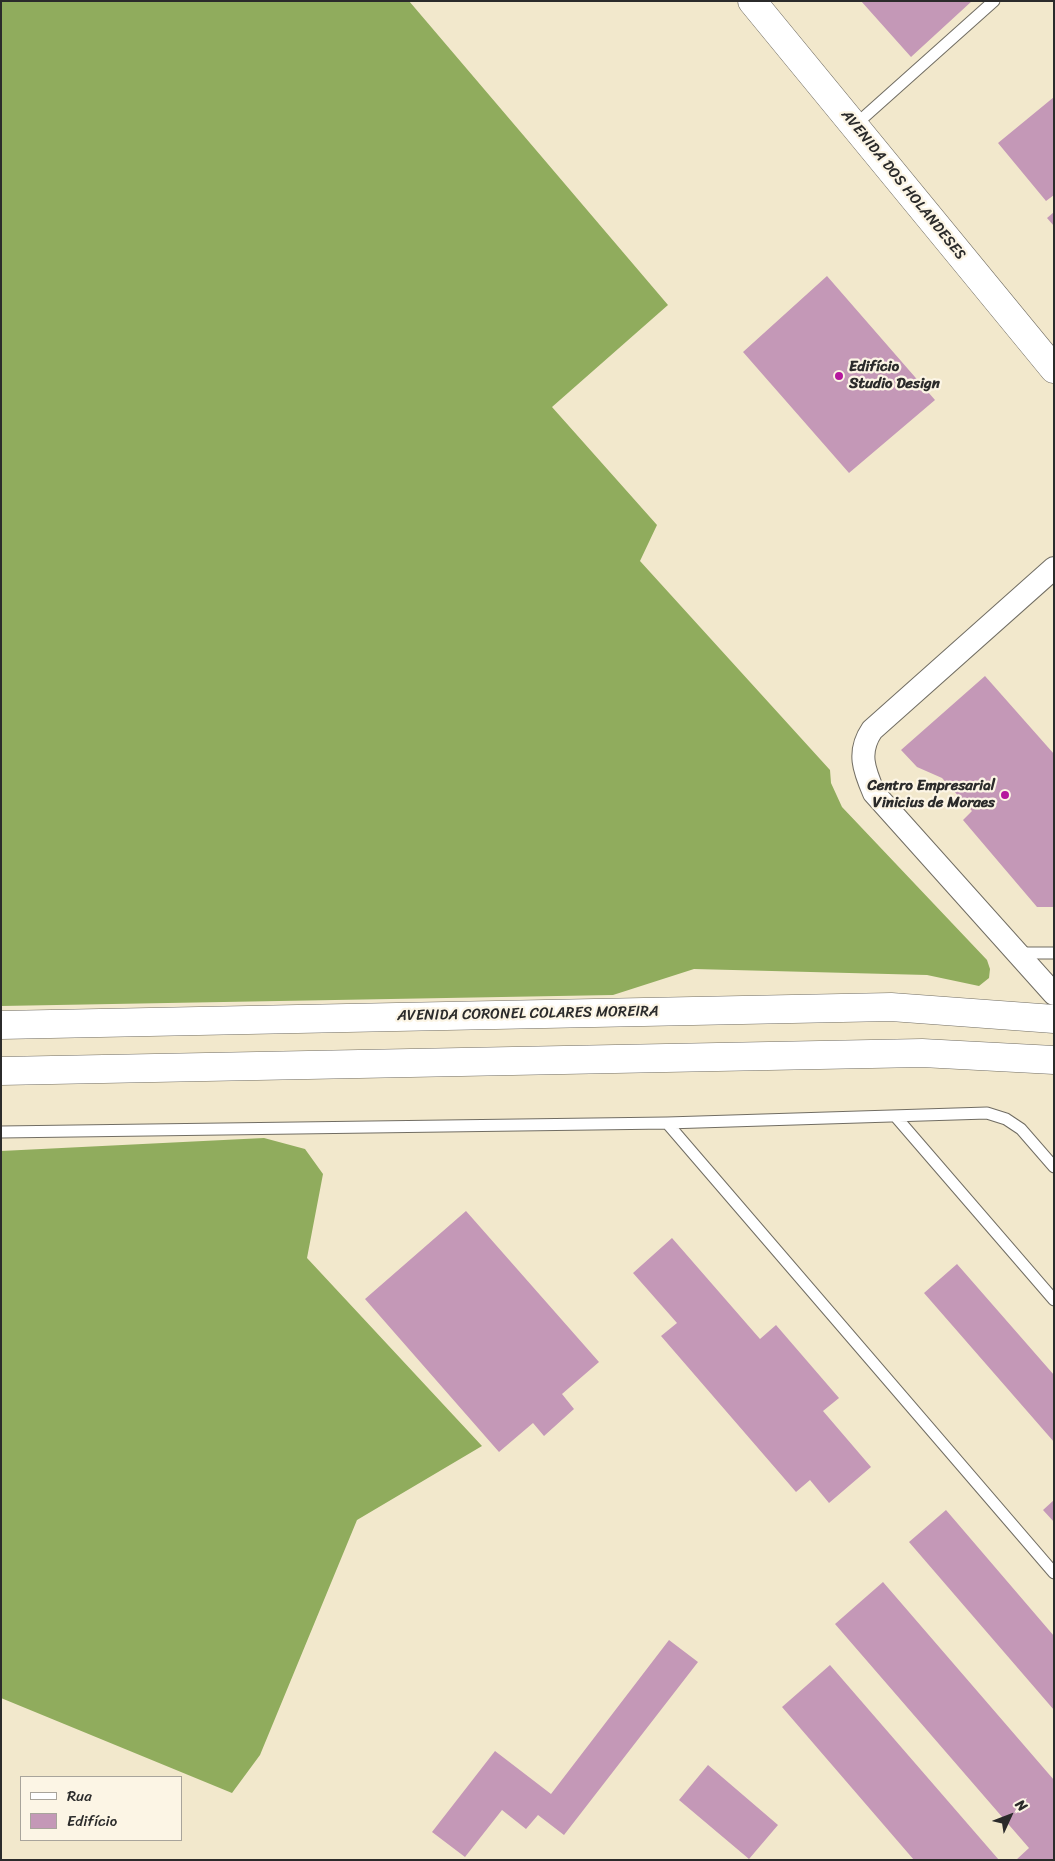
<!DOCTYPE html>
<html>
<head>
<meta charset="utf-8">
<style>
  body { margin:0 }
  #map { position:relative; width:1055px; height:1861px; overflow:hidden; background:#f2e8cc; font-family:Sriracha,sans-serif }
  canvas { display:block }
  .frame { position:absolute; inset:0; border:2px solid #2b2b2b; pointer-events:none }
  .legend { position:absolute; left:20px; top:1776px; width:162px; height:65px; box-sizing:border-box; background:#fcf5e5; border:1px solid #a8a49b; margin:0; padding:6px 9px; list-style:none; font-size:15px; color:#2b2b2b }
  .legend li { display:flex; align-items:center; gap:10px; height:25px }
  .legend b { width:25px; border:1px solid #a8a49b }
  .north { position:absolute; left:985px; top:1791px; width:50px; height:50px; -webkit-text-stroke:4px #fcf5e5; paint-order:stroke; rotate:47deg; font-size:14px; font-weight:700; line-height:20px; text-align:center; color:#2b2b2b }
  .north::after { content:''; display:block; margin:auto; width:18px; height:22px; background:#2b2b2b; clip-path:polygon(50% 0,100% 100%,50% 72%,0 100%) }
</style>
</head>
<body>
<div id="map">
<canvas width="1055" height="1861"></canvas>
<div class="frame"></div>
<ul class="legend">
<li><b style="height:6px;background:#fff"></b>Rua</li>
<li><b style="height:14px;background:#c498b7"></b>Edifício</li>
</ul>
<div class="north">N</div>
</div>
<script>
const c = document.querySelector('canvas').getContext('2d');
c.lineJoin = 'round';
function paint(path, color) { c.fillStyle = color; c.fill(path, 'evenodd'); }
function stroke(path, color, width, dash) { c.strokeStyle = color; c.lineWidth = width; c.lineCap = dash ? 'butt' : 'round'; c.setLineDash(dash || []); c.stroke(path); }
function label(font, color, halo, rows, align = 'center') {
  c.font = font + ' Sriracha,sans-serif'; c.lineWidth = 4.5; c.setLineDash([]); c.textBaseline = 'middle'; c.strokeStyle = halo; c.fillStyle = color; for (const [text, x, y, turn = 0] of rows) {
    c.save(); c.translate(x, y); c.rotate((+turn || 0) * Math.PI / 180); c.textAlign = isNaN(turn) ? turn : align; if (halo) c.strokeText(text, 0, 0); c.fillText(text, 0, 0); c.restore();
  }
}
paint(new Path2D(`
  M 1,1 L 409,1 L 668,305 L 552,407 L 657,525 L 640,561 L 830,770 L 831,783 L 842,807 L 987,960 L 990,969 L 989,978 L 979,986 L 927,975 L 694,969 L 613,995 L 1,1006 Z
  M 264,1138 L 305,1149 L 323,1174 L 307,1258 L 482,1446 L 357,1520 L 260,1755 L 232,1793 L 1,1698 L 1,1151 Z`), '#90ac5d');
paint(new Path2D(`
  M 861,1 L 972,1 L 911,57 Z
  M 1054,97 L 1054,195 L 1046,201 L 998,143 Z
  M 1054,212 L 1054,226 L 1047,218 Z
  M 827,276 L 935,400 L 849,473 L 743,352 Z
  M 985,676 L 1054,754 L 1054,907 L 1037,907 L 963,820 L 972,811 L 942,778 L 917,767 L 901,750 Z
  M 466,1211 L 599,1362 L 562,1394 L 574,1409 L 544,1436 L 533,1423 L 499,1452 L 365,1299 Z
  M 672,1238 L 760,1339 L 776,1325 L 839,1398 L 823,1411 L 871,1467 L 829,1503 L 810,1480 L 796,1492 L 661,1336 L 677,1323 L 633,1273 Z
  M 957,1264 L 1054,1375 L 1054,1442 L 924,1293 Z
  M 1054,1500 L 1054,1522 L 1043,1510 Z
  M 946,1510 L 1054,1636 L 1054,1710 L 909,1542 Z
  M 883,1582 L 1054,1780 L 1054,1860 L 1016,1860 L 1029,1848 L 835,1624 Z
  M 669,1640 L 698,1662 L 564,1835 L 538,1815 L 526,1829 L 502,1810 L 465,1857 L 432,1832 L 495,1751 L 551,1794 Z
  M 830,1665 L 999,1860 L 914,1860 L 782,1707 Z
  M 708,1765 L 778,1825 L 749,1859 L 679,1800 Z`), '#c498b7');
const service = new Path2D(`
  M 854,126 L 994,1
  M 1018,953 L 1054,953
  M 896,1117 L 1054,1300
  M 667,1123 L 1054,1573
  M 1,1132 L 667,1123 L 987,1113 L 1006,1119 L 1021,1129 L 1054,1167`);
const minor = new Path2D(`
  M 1054,568 L 872,730 C 857,752 864,770 874,793 L 1054,994`);
const primary = new Path2D(`
  M 752,1 L 1054,369
  M 1,1025 L 891,1007 L 1054,1019
  M 1,1071 L 922,1053 L 1054,1060`);
stroke(service, '#716d63', 13);
stroke(minor, '#716d63', 24);
stroke(primary, '#716d63', 29);
stroke(service, '#fff', 11);
stroke(minor, '#fff', 22);
stroke(primary, '#fff', 28);
for (const [x, y, r, color] of [
  [839,376,5,"#b5179e"],
  [1005,795,5,"#b5179e"]
]) { const dot = new Path2D(); dot.arc(x, y, r, 0, 2 * Math.PI); c.fillStyle = color; c.fill(dot); stroke(dot, '#fcf5e5', 2); }
label('15px', '#2b2b2b', '#fcf5e5', [
  ["AVENIDA DOS HOLANDESES",903,185,51],
  ["AVENIDA CORONEL COLARES MOREIRA",528,1014,-1]
]);
label('bold 15px', '#2b2b2b', '#fcf5e5', [
  ["Edifício",849,367],
  ["Studio Design",849,384],
  ["Centro Empresarial",995,786,"right"],
  ["Vinicius de Moraes",995,803,"right"]
], 'left');
</script>
</body>
</html>
